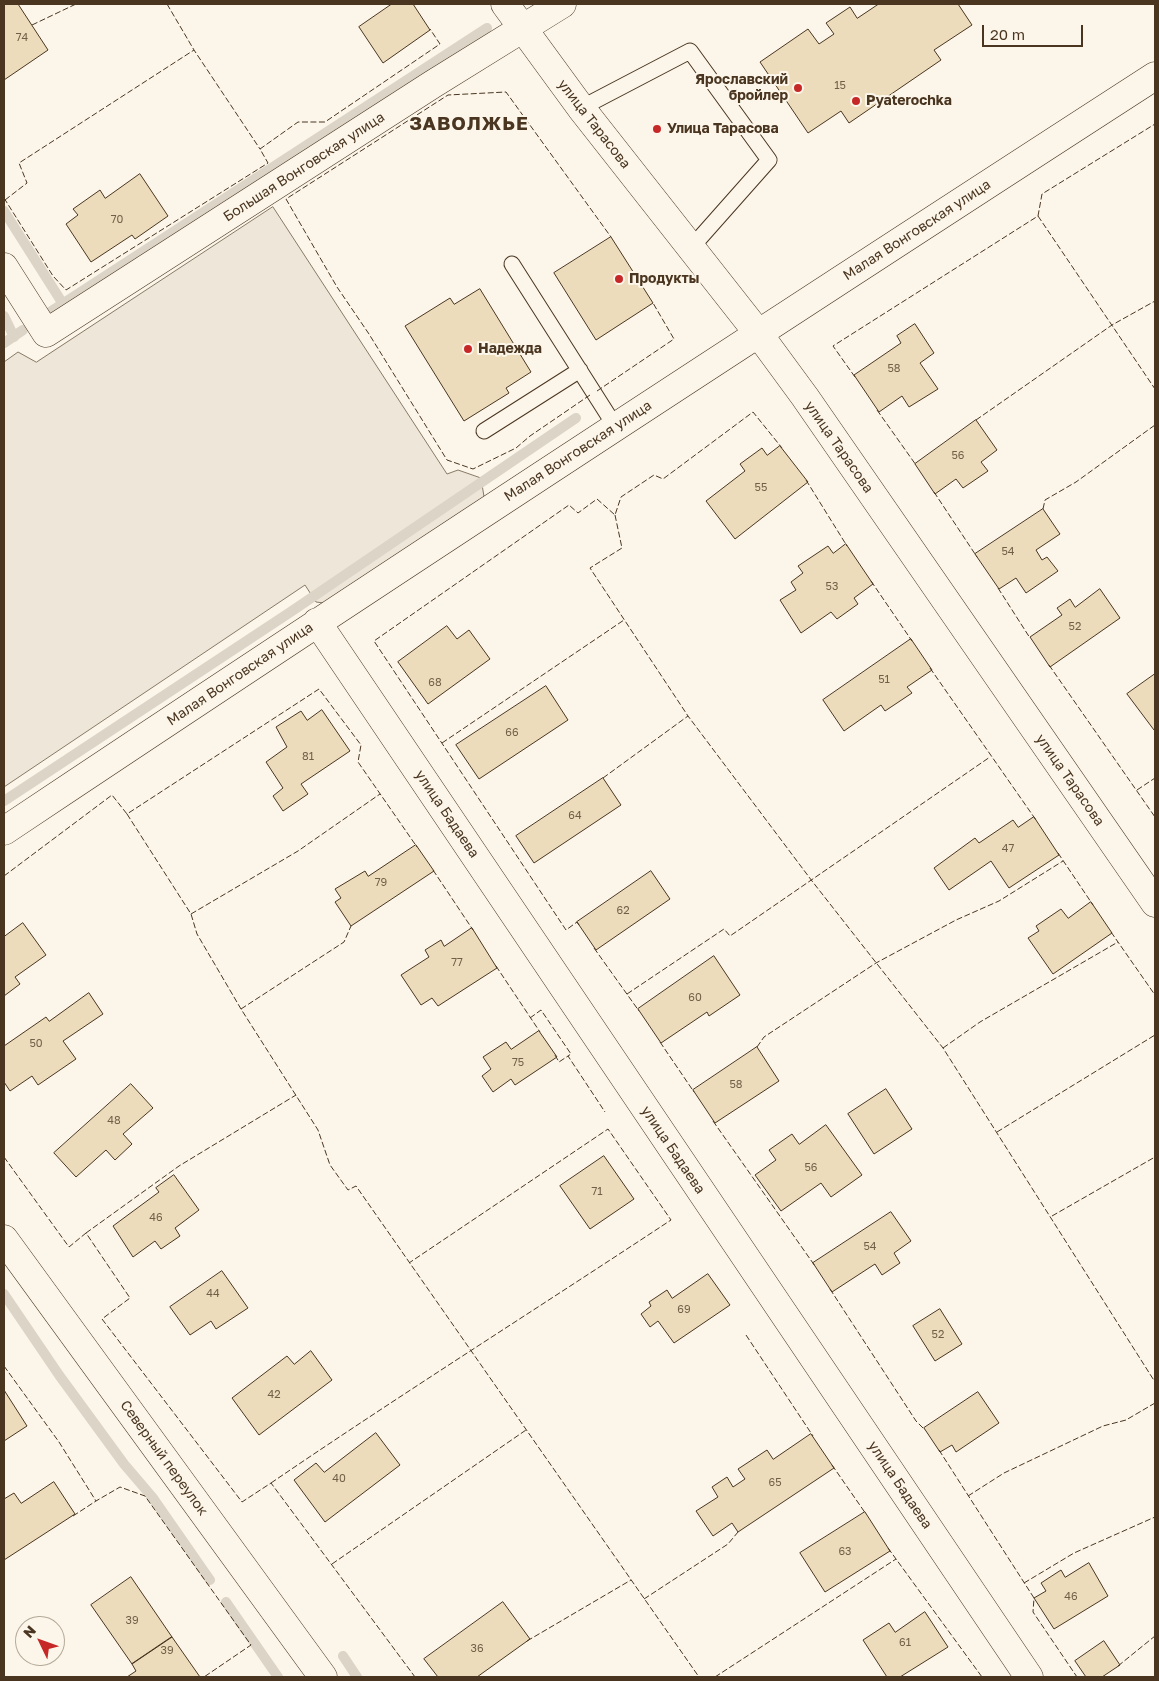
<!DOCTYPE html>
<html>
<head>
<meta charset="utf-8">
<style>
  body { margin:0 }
  #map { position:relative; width:1159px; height:1681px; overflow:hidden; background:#fbf6e9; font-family:"Golos Text",sans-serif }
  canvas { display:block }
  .frame { position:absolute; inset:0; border:5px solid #4a3520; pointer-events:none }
  .north { position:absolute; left:15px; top:1616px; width:50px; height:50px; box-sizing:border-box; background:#fbf6e9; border:1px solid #b4a999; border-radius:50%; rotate:312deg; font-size:14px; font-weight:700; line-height:20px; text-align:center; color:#4a3520 }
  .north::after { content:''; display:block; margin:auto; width:18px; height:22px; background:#c62828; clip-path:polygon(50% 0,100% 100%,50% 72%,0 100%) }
  .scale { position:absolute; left:982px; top:25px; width:101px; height:22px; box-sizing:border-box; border:2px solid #4a3520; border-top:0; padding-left:6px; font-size:15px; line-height:18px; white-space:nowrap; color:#4a3520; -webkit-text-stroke:4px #fbf6e9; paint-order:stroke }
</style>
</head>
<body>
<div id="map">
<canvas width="1159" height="1681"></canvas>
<div class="frame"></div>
<div class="north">N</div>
<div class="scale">20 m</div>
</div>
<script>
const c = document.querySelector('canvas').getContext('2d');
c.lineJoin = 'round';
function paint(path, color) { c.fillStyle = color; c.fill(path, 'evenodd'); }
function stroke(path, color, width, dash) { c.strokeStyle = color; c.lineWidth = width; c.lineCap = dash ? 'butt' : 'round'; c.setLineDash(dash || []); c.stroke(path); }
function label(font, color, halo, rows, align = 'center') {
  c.font = font + ' "Golos Text",sans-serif'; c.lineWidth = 4; c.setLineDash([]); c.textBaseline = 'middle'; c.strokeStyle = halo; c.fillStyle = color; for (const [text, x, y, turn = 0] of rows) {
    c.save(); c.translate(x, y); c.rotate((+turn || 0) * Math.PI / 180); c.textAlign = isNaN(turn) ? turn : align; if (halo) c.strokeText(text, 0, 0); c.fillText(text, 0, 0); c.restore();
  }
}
const green = new Path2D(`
  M 273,207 L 447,474 L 458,470 L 481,478 L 485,503 L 332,604 L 316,602 L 305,585 L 4,787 L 4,362 L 18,352 L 36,362 Z`);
paint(green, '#ede6d9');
stroke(green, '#887966', 1);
stroke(new Path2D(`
  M 4,211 L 63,304
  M 50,312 L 487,28
  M 4,316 L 14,337
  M 4,343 L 23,330
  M 4,801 L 292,611 L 576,418
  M 4,1294 L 59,1375 L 124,1464 L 153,1498 L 210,1580
  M 226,1602 L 278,1677
  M 343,1656 L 357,1677`), '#dcd4c6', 10);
const building = new Path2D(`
  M 4,4 L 18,4 L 48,50 L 4,80 Z
  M 392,4 L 413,4 L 430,30 L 383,63 L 359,27 Z
  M 879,4 L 958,4 L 972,25 L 934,50 L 941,60 L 849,123 L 841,111 L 808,133 L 760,62 L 808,29 L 819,44 L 834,34 L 826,23 L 850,7 L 857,18 Z
  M 140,174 L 168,216 L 135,239 L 132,235 L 91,262 L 66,224 L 78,215 L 73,209 L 100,190 L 105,198 Z
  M 611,237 L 653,303 L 596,340 L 554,273 Z
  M 480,289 L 531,372 L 506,388 L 509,393 L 464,421 L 405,326 L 450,298 L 454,304 Z
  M 915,324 L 934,353 L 920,363 L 938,389 L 909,407 L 902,396 L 879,412 L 854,375 L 901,343 L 897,336 Z
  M 976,420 L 997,450 L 981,462 L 988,471 L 963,488 L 956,479 L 935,494 L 915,464 Z
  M 780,446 L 808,482 L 735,539 L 706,501 L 745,471 L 740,464 L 762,448 L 767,455 Z
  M 1043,509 L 1060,534 L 1036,550 L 1042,560 L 1047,557 L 1058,571 L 1026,593 L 1016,578 L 999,589 L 975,554 Z
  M 846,544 L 873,584 L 854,598 L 858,604 L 837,619 L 831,612 L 801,633 L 780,600 L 796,590 L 791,582 L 803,573 L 798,566 L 828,546 L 833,553 Z
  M 1100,589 L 1120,618 L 1050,667 L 1030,637 L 1062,615 L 1057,608 L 1070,599 L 1075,607 Z
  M 447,626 L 457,639 L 469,630 L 490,659 L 428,704 L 398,662 Z
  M 911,639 L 932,670 L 907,687 L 912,693 L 885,711 L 881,705 L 844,731 L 823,700 Z
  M 1155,674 L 1155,729 L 1154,730 L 1127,694 Z
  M 546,686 L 568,720 L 479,779 L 456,745 Z
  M 322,710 L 350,751 L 301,784 L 308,794 L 283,811 L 273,796 L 283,788 L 266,762 L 287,747 L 276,727 L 301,711 L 307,720 Z
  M 603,778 L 621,805 L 534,863 L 516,836 Z
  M 1034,817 L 1059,855 L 1009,888 L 991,861 L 949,890 L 934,868 L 975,838 L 979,843 L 1013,820 L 1018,827 Z
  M 416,845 L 434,871 L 351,926 L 335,902 L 341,898 L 335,889 L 365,871 L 368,876 Z
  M 651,871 L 670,899 L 596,950 L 577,922 Z
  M 1091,902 L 1112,933 L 1053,974 L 1028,938 L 1039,931 L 1036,926 L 1061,909 L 1068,918 Z
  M 23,923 L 46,955 L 15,977 L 20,984 L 4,996 L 4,937 Z
  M 472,928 L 497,968 L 438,1006 L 432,998 L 421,1005 L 401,975 L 429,957 L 425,950 L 441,940 L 444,946 Z
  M 714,956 L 740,995 L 709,1016 L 707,1012 L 661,1043 L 638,1009 Z
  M 89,993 L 103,1014 L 63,1041 L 76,1059 L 38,1085 L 32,1076 L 10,1091 L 4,1082 L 4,1046 L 46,1017 L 49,1021 Z
  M 539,1031 L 557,1057 L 515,1085 L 511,1079 L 493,1092 L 482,1076 L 491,1069 L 483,1057 L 506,1042 L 511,1049 Z
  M 757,1047 L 779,1081 L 715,1123 L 693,1090 Z
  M 131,1084 L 153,1108 L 123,1134 L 132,1144 L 115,1160 L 106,1150 L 76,1177 L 54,1153 Z
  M 886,1089 L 912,1129 L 874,1154 L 848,1114 Z
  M 826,1125 L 862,1175 L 831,1197 L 821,1183 L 781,1211 L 755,1175 L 776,1160 L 769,1150 L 792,1134 L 799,1144 Z
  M 604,1156 L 634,1199 L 590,1229 L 560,1186 Z
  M 174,1175 L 199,1210 L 175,1228 L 180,1236 L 161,1249 L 155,1241 L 133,1257 L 113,1226 L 159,1192 L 156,1188 Z
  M 891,1212 L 911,1241 L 894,1253 L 900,1263 L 882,1275 L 875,1264 L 832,1292 L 813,1263 Z
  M 222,1271 L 248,1308 L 216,1329 L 211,1321 L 190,1335 L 170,1307 Z
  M 708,1274 L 730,1305 L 674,1343 L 658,1321 L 650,1327 L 641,1314 L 651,1306 L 649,1302 L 667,1290 L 672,1298 Z
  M 940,1309 L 962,1344 L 935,1361 L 913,1326 Z
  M 311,1351 L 332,1380 L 259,1435 L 232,1398 L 287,1356 L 294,1364 Z
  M 4,1390 L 27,1426 L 4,1441 Z
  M 978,1392 L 999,1423 L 956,1452 L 952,1445 L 940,1452 L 924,1428 Z
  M 376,1433 L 400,1465 L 325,1522 L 294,1480 L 316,1463 L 324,1472 Z
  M 811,1434 L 834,1468 L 738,1532 L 732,1523 L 713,1536 L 696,1511 L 718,1497 L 712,1487 L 727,1477 L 733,1487 L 745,1479 L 738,1469 L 767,1450 L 773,1459 Z
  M 54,1482 L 75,1514 L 4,1560 L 4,1499 L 14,1493 L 21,1503 Z
  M 865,1512 L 890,1551 L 825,1592 L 800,1553 Z
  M 1089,1563 L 1108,1596 L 1054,1629 L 1034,1598 L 1046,1591 L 1041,1583 L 1061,1570 L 1065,1577 Z
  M 131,1577 L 172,1637 L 132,1664 L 91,1605 Z
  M 503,1602 L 530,1639 L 477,1677 L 438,1677 L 424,1659 Z
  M 925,1612 L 948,1647 L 900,1677 L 887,1677 L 863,1640 L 889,1623 L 895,1632 Z
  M 172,1637 L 200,1677 L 127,1677 L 136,1671 L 132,1664 Z
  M 1104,1641 L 1120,1665 L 1102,1677 L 1086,1677 L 1075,1661 Z`);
paint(building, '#ecdcbc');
stroke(building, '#4a3520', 1);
const service = new Path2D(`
  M 581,108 L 690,51 L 769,160 L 691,248
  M 512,264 L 615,426
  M 484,431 L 580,370`);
const minor = new Path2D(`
  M 4,267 L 46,333 L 433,84 L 562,4
  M 317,622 L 1029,1677
  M 4,831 C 386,576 770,325 1155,76
  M 4,1239 L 323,1677`);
const tertiary = new Path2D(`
  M 505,4 L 581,108 L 758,333 L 805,397 L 1155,903`);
stroke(service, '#4a3520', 17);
stroke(minor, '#4a3520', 29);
stroke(tertiary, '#4a3520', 29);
stroke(service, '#fbf6e9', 15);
stroke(minor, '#fbf6e9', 28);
stroke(tertiary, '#fbf6e9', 28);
stroke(new Path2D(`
  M 167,4 L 194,50 L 260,149
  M 32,25 L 76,4
  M 4,198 L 53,276 L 66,290 L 268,163 L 260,149 L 298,122 L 325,122 L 440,44 L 430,29
  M 5,200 L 27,183 L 19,163 L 194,50
  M 1038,216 L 1155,389
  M 855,377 L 833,346 L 1038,216 L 1042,194 L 1155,124
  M 597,391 L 674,339 L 653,303
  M 590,395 L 530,436 L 516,448 L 473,469 L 447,460 L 369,334 L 337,287 L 286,199 L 448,95 L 506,92 L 611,237
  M 877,410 L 916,465
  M 976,420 L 1112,325 L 1155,301
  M 806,480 L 847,546
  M 934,492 L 977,557
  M 1043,509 L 1045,500 L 1076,482 L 1155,425
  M 615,515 L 622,548 L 590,568 L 688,716 L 812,881 L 943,1048 L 1155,1382
  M 871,581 L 912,641
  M 998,588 L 1030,638
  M 1049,665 L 1155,817
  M 930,668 L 1036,820
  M 442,743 L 624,620
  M 603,778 L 688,716
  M 1137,790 L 1155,778
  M 127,814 L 191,914 L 197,934 L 241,1009 L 318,1130 L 330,1165 L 348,1190 L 356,1186 L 699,1677
  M 1058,853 L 1093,905
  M 433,870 L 473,930
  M 4,876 L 112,795 L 127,814 L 319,689 L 361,745 L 358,762 L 417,847
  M 191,914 L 298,851 L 380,794
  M 579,925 L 577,922 L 566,930 L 374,641 L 569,505 L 578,513 L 597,499 L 615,515 L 621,497 L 654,475 L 663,479 L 753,412 L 782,448
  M 1111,932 L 1155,995
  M 594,948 L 639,1011
  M 496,966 L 540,1032
  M 627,994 L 724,929 L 730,936 L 990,757
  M 241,1009 L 344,942 L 351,926
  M 530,1018 L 541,1010 L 571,1054 L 568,1056
  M 660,1042 L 694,1092
  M 757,1047 L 764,1037 L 876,963 L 956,920 L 999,901 L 1063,861
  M 943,1048 L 980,1022 L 1118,942
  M 555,1055 L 559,1062 L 568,1056 L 605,1112
  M 713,1121 L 815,1266
  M 997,1132 L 1155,1035
  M 4,1157 L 69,1247 L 86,1233 L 130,1298 L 102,1319 L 242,1502 L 271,1483 L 415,1677
  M 1052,1216 L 1155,1157
  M 86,1233 L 179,1166 L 296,1095
  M 830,1289 L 916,1421 L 925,1430
  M 746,1335 L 813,1436
  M 4,1366 L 59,1442 L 96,1501 L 120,1487 L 145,1496 L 251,1645 L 204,1677
  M 939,1450 L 1034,1598 L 1033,1612 L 1077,1677
  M 832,1465 L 866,1514
  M 271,1483 C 403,1393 538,1308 671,1220 L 608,1129 L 409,1263
  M 968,1496 L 1004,1473 L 1103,1426 L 1126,1420 L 1155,1403
  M 73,1516 L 96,1501
  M 888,1548 L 982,1677
  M 332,1564 L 526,1430
  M 1024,1583 L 1074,1553 L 1155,1517
  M 644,1599 L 728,1544 L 738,1532
  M 527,1641 L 631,1580
  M 1118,1666 L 1155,1636
  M 715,1677 L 896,1559`), '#4a3520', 1, [6, 2.5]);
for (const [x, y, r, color] of [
  [798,88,5,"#c62828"],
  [856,101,5,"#c62828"],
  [657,129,5,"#c62828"],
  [619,279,5,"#c62828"],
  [468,349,5,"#c62828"]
]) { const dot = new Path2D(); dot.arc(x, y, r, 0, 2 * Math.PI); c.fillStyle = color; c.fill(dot); stroke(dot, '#fbf6e9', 2); }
label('11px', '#725f47', null, [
  ["74",22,38],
  ["15",840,86],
  ["70",117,220],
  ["58",894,369],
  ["56",958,456],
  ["55",761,488],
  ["54",1008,552],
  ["53",832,587],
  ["52",1075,627],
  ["51",884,680],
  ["68",435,683],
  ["66",512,733],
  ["81",308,757],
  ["64",575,816],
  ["47",1008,849],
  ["79",381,883],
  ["62",623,911],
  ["77",457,963],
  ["60",695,998],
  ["50",36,1044],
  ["75",518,1063],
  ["58",736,1085],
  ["48",114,1121],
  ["56",811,1168],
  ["71",597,1192],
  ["46",156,1218],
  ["54",870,1247],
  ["44",213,1294],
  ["69",684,1310],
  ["52",938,1335],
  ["42",274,1395],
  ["40",339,1479],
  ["65",775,1483],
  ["63",845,1552],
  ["46",1071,1597],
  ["39",132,1621],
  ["61",905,1643],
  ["36",477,1649],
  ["39",167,1651]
]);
label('bold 14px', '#4a3520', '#fbf6e9', [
  ["Ярославский",788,80,"right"],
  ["бройлер",788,96,"right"],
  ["Pyaterochka",866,101],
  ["Улица Тарасова",667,129],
  ["Продукты",629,279],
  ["Надежда",478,349]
], 'left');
label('14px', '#4a3520', '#fbf6e9', [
  ["улица Тарасова",594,124,52],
  ["Большая Вонговская улица",304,167,-33],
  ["Малая Вонговская улица",917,230,-33],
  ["улица Тарасова",839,447,55],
  ["Малая Вонговская улица",578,451,-33],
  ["Малая Вонговская улица",240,674,-34],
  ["улица Тарасова",1070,780,55],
  ["улица Бадаева",447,814,56],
  ["улица Бадаева",673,1150,56],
  ["Северный переулок",164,1458,54],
  ["улица Бадаева",900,1485,56]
]);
c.letterSpacing = '1px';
label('bold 19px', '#4a3520', '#fbf6e9', [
  ["ЗАВОЛЖЬЕ",469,124]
]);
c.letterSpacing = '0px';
</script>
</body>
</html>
